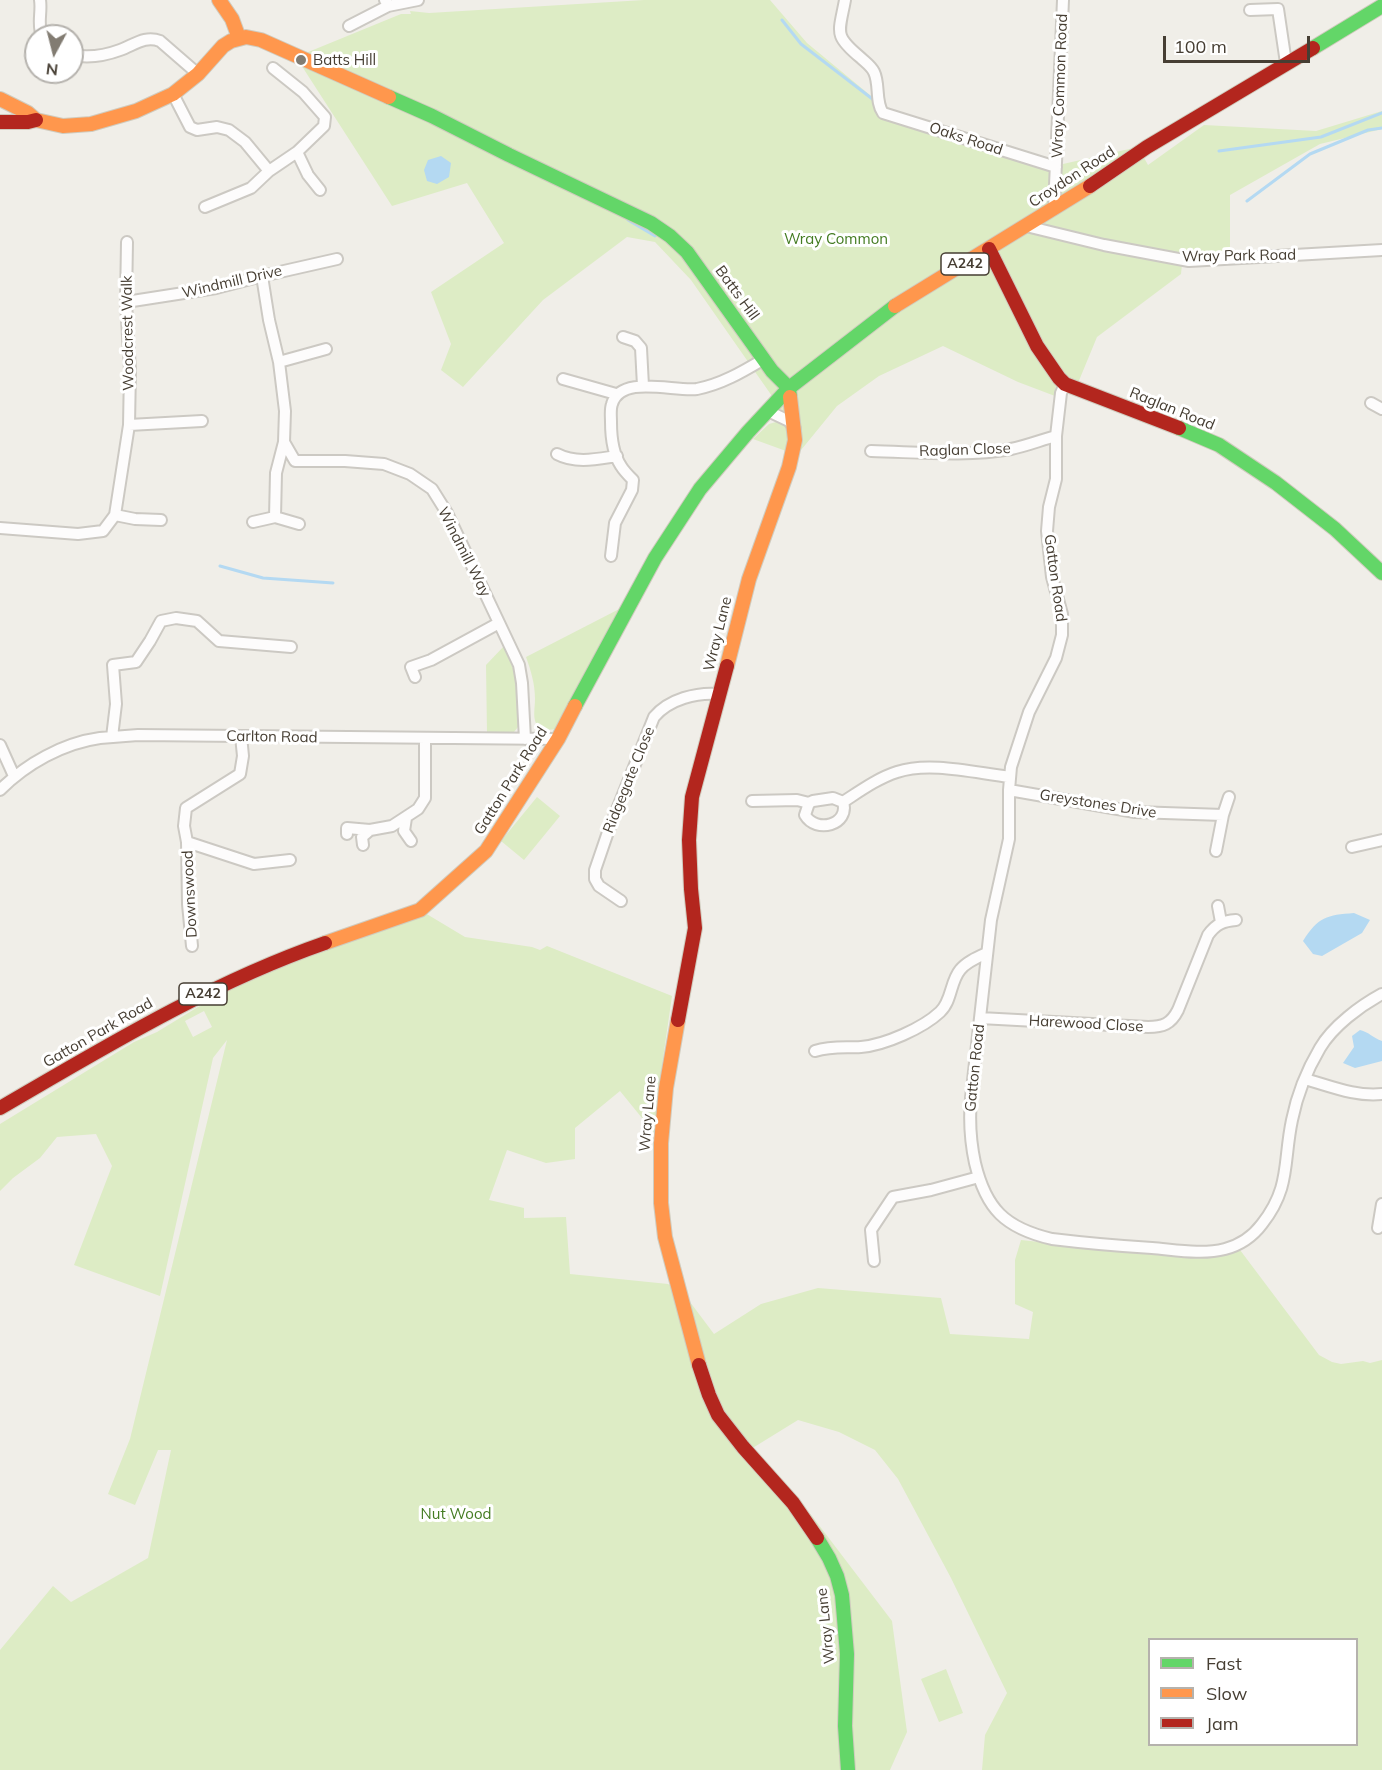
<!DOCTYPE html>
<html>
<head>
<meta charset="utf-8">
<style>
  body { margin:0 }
  #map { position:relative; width:1382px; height:1770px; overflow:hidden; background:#f0eee8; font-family:Mulish,sans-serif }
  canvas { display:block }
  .legend { position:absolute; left:1148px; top:1638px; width:210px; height:108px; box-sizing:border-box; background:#fff; border:2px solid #b5b2ad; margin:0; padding:8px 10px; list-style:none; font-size:18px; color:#463e33 }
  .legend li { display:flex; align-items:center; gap:12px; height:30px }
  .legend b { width:30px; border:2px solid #b5b2ad }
  .north { position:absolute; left:24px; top:24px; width:60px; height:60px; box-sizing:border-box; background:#fff; border:2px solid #b5b2ad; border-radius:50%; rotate:187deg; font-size:16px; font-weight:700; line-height:24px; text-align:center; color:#463e33 }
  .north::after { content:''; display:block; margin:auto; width:21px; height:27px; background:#827c72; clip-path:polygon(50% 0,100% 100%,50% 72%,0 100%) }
  .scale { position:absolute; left:1163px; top:36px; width:147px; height:27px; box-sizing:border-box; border:3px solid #463e33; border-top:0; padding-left:8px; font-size:18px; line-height:21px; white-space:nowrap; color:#463e33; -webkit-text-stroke:4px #fff; paint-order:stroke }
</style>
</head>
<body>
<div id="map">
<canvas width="1382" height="1770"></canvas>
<ul class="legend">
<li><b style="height:8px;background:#63d668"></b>Fast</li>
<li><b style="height:8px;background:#ff974d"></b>Slow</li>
<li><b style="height:8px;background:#b3261e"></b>Jam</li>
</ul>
<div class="north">N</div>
<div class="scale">100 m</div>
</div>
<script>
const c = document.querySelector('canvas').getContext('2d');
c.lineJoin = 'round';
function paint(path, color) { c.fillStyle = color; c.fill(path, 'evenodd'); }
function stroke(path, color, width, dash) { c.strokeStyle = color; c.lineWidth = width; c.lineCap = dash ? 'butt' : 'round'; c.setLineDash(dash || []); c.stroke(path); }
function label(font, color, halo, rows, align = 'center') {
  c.font = font + ' Mulish,sans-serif'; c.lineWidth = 6; c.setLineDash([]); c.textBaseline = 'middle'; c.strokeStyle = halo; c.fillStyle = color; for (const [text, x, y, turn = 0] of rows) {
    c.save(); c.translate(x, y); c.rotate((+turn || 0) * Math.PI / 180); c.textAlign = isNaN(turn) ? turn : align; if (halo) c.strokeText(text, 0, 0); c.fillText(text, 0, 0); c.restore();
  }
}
paint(new Path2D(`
  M 644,0 L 770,0 L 807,43 L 882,105 L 1019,162 L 1063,164 L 1138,147 L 1148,165 L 1204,125 L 1316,131 L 1382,111 L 1382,129 L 1320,144 L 1230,195 L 1230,250 L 1198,255 L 1182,264 L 1181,274 L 1097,337 L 1078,383 L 1056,383 L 1055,396 L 1018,382 L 943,346 L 879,376 L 837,406 L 797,455 L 753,439 L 769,424 L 776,422 L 781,409 L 691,280 L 655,242 L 627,237 L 543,300 L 463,387 L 441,370 L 451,344 L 431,292 L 504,243 L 467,183 L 392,206 L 296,57 L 401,14 L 411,14 L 410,11 L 429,13 Z
  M 627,605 L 556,729 C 550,730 543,731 538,726 C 532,720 535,708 535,699 C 535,684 531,671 526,657 Z
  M 504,646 L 516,676 L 520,722 L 518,727 L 514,732 L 487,733 L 486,665 Z
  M 537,797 L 560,816 L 524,860 L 501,841 Z
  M 420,910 L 465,937 L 532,947 L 540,950 L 547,946 L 672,996 L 658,1093 L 655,1134 L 620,1091 L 575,1128 L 575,1159 L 546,1163 L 507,1150 L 489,1200 L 524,1208 L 524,1218 L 566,1217 L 570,1274 L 668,1284 L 684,1294 L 714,1334 L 761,1304 L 818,1288 L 941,1298 L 950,1334 L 1029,1339 L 1033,1312 L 1015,1304 L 1015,1260 L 1021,1240 L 1179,1257 L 1240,1250 L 1319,1355 L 1332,1362 L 1341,1364 L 1363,1361 L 1370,1363 L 1382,1360 L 1382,1770 L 982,1770 L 985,1735 L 1007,1693 L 951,1578 L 898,1479 L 875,1450 L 839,1432 L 798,1420 L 751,1449 L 812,1516 L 892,1621 L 907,1732 L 890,1770 L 0,1770 L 0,1650 L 53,1586 L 71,1602 L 148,1558 L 171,1450 L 158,1450 L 135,1505 L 108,1494 L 130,1439 L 227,1040 L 213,1058 L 160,1296 L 74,1265 L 112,1166 L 96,1134 L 57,1137 L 40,1158 L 13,1178 L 0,1191 L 0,1124 L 134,1042 L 157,1032 L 229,988 ZM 204,1011 L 212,1027 L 193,1037 L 185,1021 ZM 1150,1640 L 1356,1640 L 1356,1744 L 1150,1744 Z
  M 946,1669 L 963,1713 L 939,1722 L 921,1679 Z`), '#ddecc5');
paint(new Path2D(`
  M 441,156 L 451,163 L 449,177 L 437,184 L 427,181 L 424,170 L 428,160 Z
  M 1354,913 L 1370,920 L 1362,933 L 1322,956 L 1313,954 L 1303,941 C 1318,917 1327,915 1354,913 Z
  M 1360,1030 C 1369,1032 1373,1038 1382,1041 L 1382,1061 L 1355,1068 L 1343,1063 L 1354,1047 L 1352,1036 Z`), '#b4d9f2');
stroke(new Path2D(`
  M 782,20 L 801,44 L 875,101
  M 1219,151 L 1321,137 L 1382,113
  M 1247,201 L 1310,154 L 1368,130 L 1382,128
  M 628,220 L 655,236
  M 220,566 L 263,578 L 333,583`), '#b4d9f2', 3);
const street = new Path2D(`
  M 40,0 C 42,12 37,24 42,36
  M 385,0 L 388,6 L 418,0
  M 845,0 C 839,33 833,35 861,58 C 865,62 871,66 874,72 C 880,84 875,102 883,113 L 1056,167
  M 1250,10 L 1278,9 L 1286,63
  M 349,26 L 388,6
  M 72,55 C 88,58 104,56 120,50 C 134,45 145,35 160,41 L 198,74
  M 273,68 L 303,92 L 325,117 L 324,126 L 297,152 L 308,175 L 320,190
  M 173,94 L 190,127 L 197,130 L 217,127 L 229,130 L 245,142 L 269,171 L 297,152
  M 205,207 L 251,188 L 269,171
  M 1054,209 L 1063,0
  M 1026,226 L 1104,245 L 1189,261 L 1382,250
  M 262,276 L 269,320 L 279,362 L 285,411 L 284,442 L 295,461 L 345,461 L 384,464 L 410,474 L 432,489 L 447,513 L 519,665 L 522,683 L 525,739
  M 126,302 L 216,288 L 262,276 L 337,259
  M 623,337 L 635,341 L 641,348 L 643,386
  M 279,362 L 326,349
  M 563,379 L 616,394
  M 1065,384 L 1061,393 L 1056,436 L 1056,479 L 1049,507 L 1047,531 L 1052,577 L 1062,614 L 1062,635 L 1056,658 L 1029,712 L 1011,767 L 1009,790 L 1009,839 L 991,920 L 971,1098 C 969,1121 970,1140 975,1163 C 986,1209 1005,1228 1052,1239 C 1085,1243 1119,1246 1152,1248 C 1176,1250 1202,1255 1225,1249 C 1240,1245 1253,1236 1262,1224 C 1291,1187 1283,1162 1292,1120 C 1297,1095 1307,1070 1320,1048 C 1333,1026 1360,1006 1382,994
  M 1371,403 L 1382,409
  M 768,411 L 789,421 L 795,429
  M 129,425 L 202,421
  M 284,442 L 276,473 L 275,517 L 299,524
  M 871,451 C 917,452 966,457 1011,449 C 1026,446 1041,440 1056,436
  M 557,454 C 576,464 597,459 617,456
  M 115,515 L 135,519 L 161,520
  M 253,522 L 275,517
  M 0,528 L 78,534 L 103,531 L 115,515 L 129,425 L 130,370 L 126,302 L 127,242
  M 611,556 L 615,523 L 632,490 L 633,480 C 629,476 624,471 621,466 C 613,454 611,436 611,422 C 611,416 610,409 612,404 C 621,374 674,392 697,389 C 722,384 742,372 764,359
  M 415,677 L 411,667 L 431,660 L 499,623
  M 112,737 L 116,704 L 113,665 L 136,662 L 150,641 L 161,621 L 176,618 L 197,621 L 219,641 L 291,647
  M 0,745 L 14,776
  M 0,790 C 26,764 63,743 100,738 C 113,737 126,736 138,735 L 558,739
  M 1009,790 L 1135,812 L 1223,815 L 1229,797
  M 833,798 L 843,802 C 850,825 816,834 805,815 L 809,803 L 813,801 Z
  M 752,801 L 797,800 L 809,803
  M 843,802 C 860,791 878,778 897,772 C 930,761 975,773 1010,777
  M 406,818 L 404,831 L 411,841
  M 347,834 L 347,828 L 370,830 L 392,826 L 418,809 L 425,798 L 425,739
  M 187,842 L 254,864 L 290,860
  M 363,845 L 362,837 L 370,830
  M 1352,847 L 1382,840
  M 1216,851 L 1223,815
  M 621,901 L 599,886 L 595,879 L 595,870 L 608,832 L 654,717 C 669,699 697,692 719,694
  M 1218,906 L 1221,922
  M 192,946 L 188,904 L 187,842 L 184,826 L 186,808 L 240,774 L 243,756 L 241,736
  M 980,1018 L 1148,1027 C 1163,1027 1171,1024 1178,1010 L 1208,935 C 1216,924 1223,921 1236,920
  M 815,1051 C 831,1046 845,1048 861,1047 C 885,1045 923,1028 940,1012 C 952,1001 950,982 960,970 C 966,962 978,957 987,953
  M 1305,1079 C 1330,1086 1356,1097 1382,1094
  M 1378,1228 L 1382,1204
  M 874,1261 L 871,1230 L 893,1197 L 931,1190 L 979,1177`);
const fast = new Path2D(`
  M 1313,48 L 1382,6
  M 389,97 L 432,116 L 509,155 L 651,223 L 670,236 L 687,252 L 772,371 L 789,388 L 790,397
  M 1179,428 L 1219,445 L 1276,483 L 1335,529 L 1382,573
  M 575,706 L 655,558 L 700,489 L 748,432 L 789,388 L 895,306
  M 817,1538 L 829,1558 L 837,1576 L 842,1595 L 847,1654 L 845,1726 L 848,1770`);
const slow = new Path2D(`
  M 219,0 L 232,19 L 239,38
  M 0,99 L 28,113 L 36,120 L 63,126 L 91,124 L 136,111 L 173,94 L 198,74 L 223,46 L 231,41 L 246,37 L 261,40 L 389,97
  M 895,306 L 1090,186
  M 727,666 L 749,579 L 789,467 L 795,440 L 790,397
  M 325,943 L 420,910 L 486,851 L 558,739 L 575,706
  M 678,1020 L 666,1088 L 661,1143 L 661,1203 L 665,1237 L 699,1365`);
const jam = new Path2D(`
  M 0,122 L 28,122 L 36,120
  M 1090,186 L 1147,147 L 1313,48
  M 989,249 L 1037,346 L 1059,378 L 1065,384 L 1179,428
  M 678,1020 L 695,928 L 691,889 L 689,840 L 692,797 L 727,666
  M 0,1108 C 105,1047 210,983 325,943
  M 699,1365 L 709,1395 L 718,1415 L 743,1447 L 793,1503 L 817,1538`);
stroke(street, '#ccc9c3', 14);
stroke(fast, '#d0cbbe', 16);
stroke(slow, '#d0cbbe', 16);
stroke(jam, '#d0cbbe', 16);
stroke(street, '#fdfcfc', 10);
stroke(fast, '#63d668', 14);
stroke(slow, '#ff974d', 14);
stroke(jam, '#b3261e', 14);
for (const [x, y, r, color] of [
  [301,60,6,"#827c72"]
]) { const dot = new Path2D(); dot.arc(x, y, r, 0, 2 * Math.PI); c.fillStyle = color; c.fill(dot); stroke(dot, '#fff', 2); }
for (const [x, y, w] of [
  [965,264,48],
  [203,994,48]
]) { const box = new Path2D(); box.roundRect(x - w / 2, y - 11, w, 22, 4.5); c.fillStyle = '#fff'; c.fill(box); stroke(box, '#463e33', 1.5); }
label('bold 14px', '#463e33', null, [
  ["A242",965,264],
  ["A242",203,994]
]);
label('15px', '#463e33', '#fff', [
  ["Batts Hill",313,60]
], 'left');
label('15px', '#463e33', '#fff', [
  ["Wray Common Road",1060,86,-88],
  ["Oaks Road",966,139,18],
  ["Croydon Road",1072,177,-33],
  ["Wray Park Road",1239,256,-1],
  ["Windmill Drive",232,282,-13],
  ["Batts Hill",737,293,54],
  ["Woodcrest Walk",128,333,-91],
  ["Raglan Road",1172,409,22],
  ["Raglan Close",965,450,-2],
  ["Windmill Way",464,552,63],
  ["Gatton Road",1055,578,82],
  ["Wray Lane",718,634,-76],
  ["Carlton Road",272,737,1],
  ["Ridgegate Close",629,780,-68],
  ["Gatton Park Road",511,781,-58],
  ["Greystones Drive",1098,804,9],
  ["Downswood",190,894,-93],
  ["Harewood Close",1086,1024,3],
  ["Gatton Park Road",98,1033,-30],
  ["Gatton Road",975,1068,-84],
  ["Wray Lane",648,1114,-85],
  ["Wray Lane",826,1626,-96]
]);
label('15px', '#447c22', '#fff', [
  ["Wray Common",836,239],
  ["Nut Wood",456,1514]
]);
</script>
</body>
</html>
